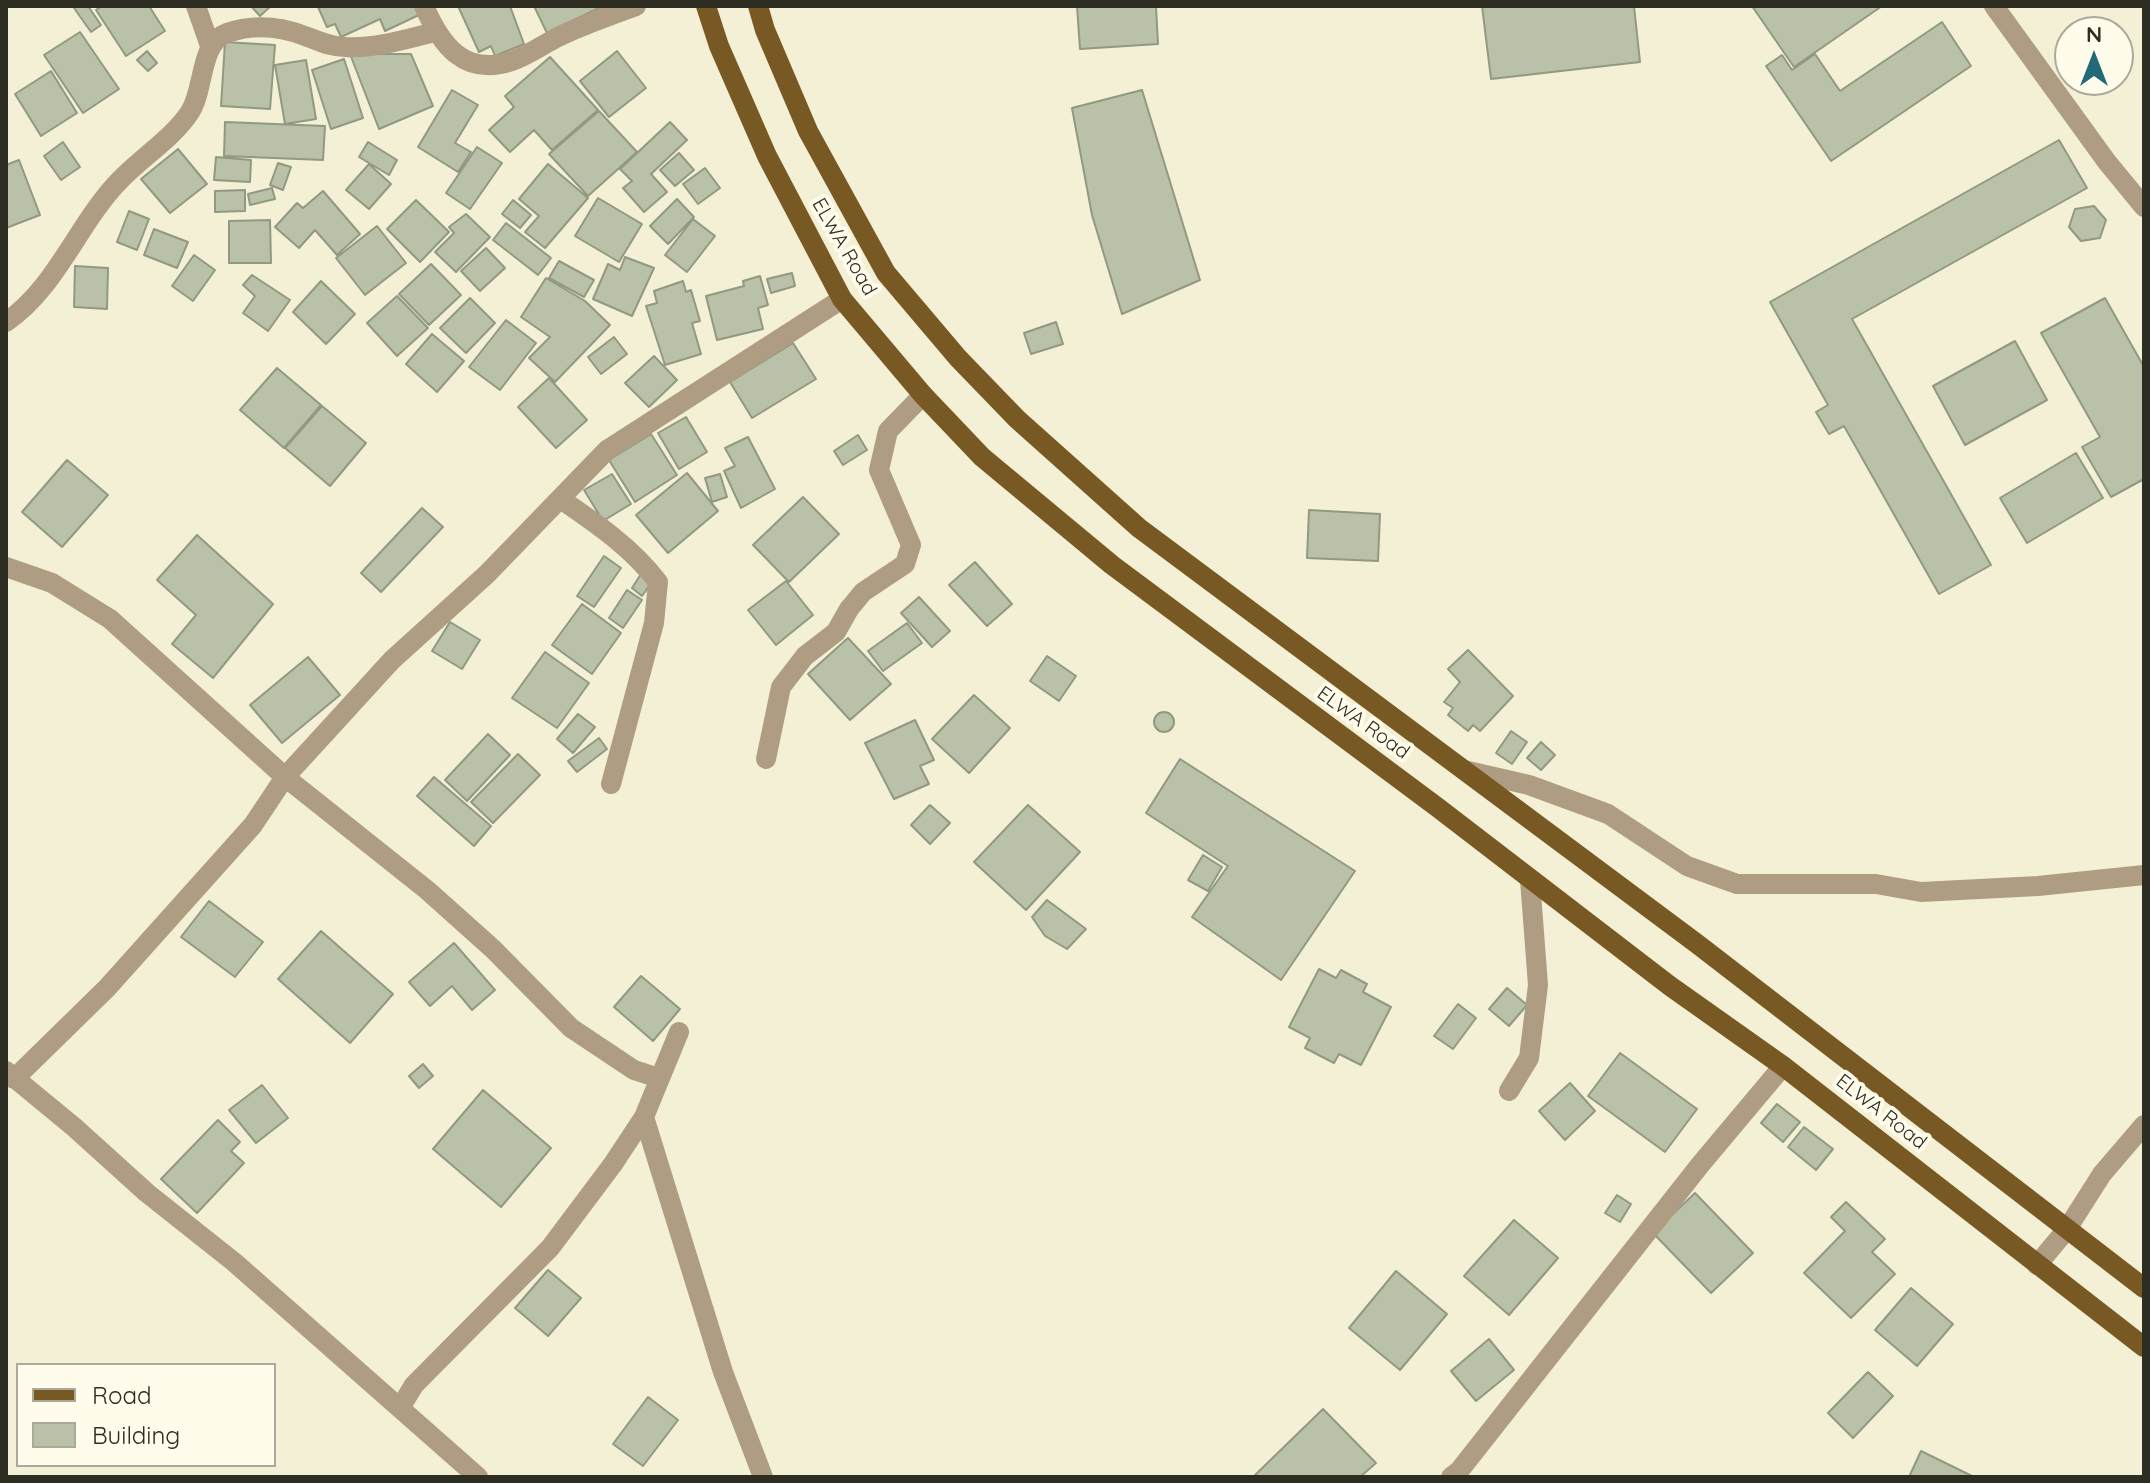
<!DOCTYPE html>
<html>
<head>
<meta charset="utf-8">
<style>
  body { margin:0 }
  #map { position:relative; width:2150px; height:1483px; overflow:hidden; background:#f3f0d5; font-family:Quicksand,sans-serif }
  canvas { display:block }
  .frame { position:absolute; inset:0; border:8px solid #2e2d22; pointer-events:none }
  .legend { position:absolute; left:16px; top:1363px; width:260px; height:104px; box-sizing:border-box; background:#fffcec; border:2px solid #aba99b; margin:0; padding:10px 14px; list-style:none; font-size:24px; color:#2e2d22 }
  .legend li { display:flex; align-items:center; gap:16px; height:40px }
  .legend b { width:40px; border:2px solid #aba99b }
  .north { position:absolute; left:2054px; top:16px; width:80px; height:80px; box-sizing:border-box; background:#fffcec; border:2px solid #aba99b; border-radius:50%; rotate:0deg; font-size:22px; font-weight:700; line-height:32px; text-align:center; color:#2e2d22 }
  .north::after { content:''; display:block; margin:auto; width:28px; height:36px; background:#226a77; clip-path:polygon(50% 0,100% 100%,50% 72%,0 100%) }
</style>
</head>
<body>
<div id="map">
<canvas width="2150" height="1483"></canvas>
<div class="frame"></div>
<ul class="legend">
<li><b style="height:10px;background:#785924"></b>Road</li>
<li><b style="height:22px;background:#b9c1a8"></b>Building</li>
</ul>
<div class="north">N</div>
</div>
<script>
const c = document.querySelector('canvas').getContext('2d');
c.lineJoin = 'round';
function paint(path, color) { c.fillStyle = color; c.fill(path, 'evenodd'); }
function stroke(path, color, width, dash) { c.strokeStyle = color; c.lineWidth = width; c.lineCap = dash ? 'butt' : 'round'; c.setLineDash(dash || []); c.stroke(path); }
function label(font, color, halo, rows, align = 'center') {
  c.font = font + ' Quicksand,sans-serif'; c.lineWidth = 8; c.setLineDash([]); c.textBaseline = 'middle'; c.strokeStyle = halo; c.fillStyle = color; for (const [text, x, y, turn = 0] of rows) {
    c.save(); c.translate(x, y); c.rotate((+turn || 0) * Math.PI / 180); c.textAlign = isNaN(turn) ? turn : align; if (halo) c.strokeText(text, 0, 0); c.fillText(text, 0, 0); c.restore();
  }
}
const building = new Path2D(`
  M 77,6 L 88,6 L 101,25 L 91,32 L 74,8 Z
  M 102,6 L 149,6 L 165,31 L 126,56 L 96,10 Z
  M 251,6 L 271,6 L 260,16 Z
  M 321,6 L 417,6 L 421,14 L 385,31 L 380,19 L 341,37 L 335,24 L 327,27 L 318,7 Z
  M 458,6 L 510,6 L 524,44 L 495,56 L 491,46 L 479,52 Z
  M 534,6 L 600,6 L 601,7 L 547,33 Z
  M 1077,6 L 1156,6 L 1158,44 L 1080,49 Z
  M 1482,6 L 1634,6 L 1640,62 L 1491,79 Z
  M 1752,6 L 1882,6 L 1794,67 Z
  M 1942,22 L 1971,66 L 1831,161 L 1766,66 L 1782,55 L 1792,70 L 1815,54 L 1840,91 Z
  M 80,32 L 119,89 L 83,113 L 44,55 Z
  M 225,42 L 275,45 L 270,109 L 221,106 Z
  M 147,51 L 157,63 L 148,71 L 137,60 Z
  M 617,51 L 646,88 L 609,117 L 580,81 Z
  M 350,54 L 411,54 L 433,106 L 379,129 Z
  M 550,57 L 598,110 L 552,150 L 534,130 L 510,152 L 489,130 L 514,107 L 505,96 Z
  M 344,59 L 363,118 L 331,129 L 312,70 Z
  M 306,60 L 316,119 L 285,124 L 275,65 Z
  M 51,71 L 77,113 L 41,136 L 15,94 Z
  M 452,90 L 478,105 L 455,143 L 471,152 L 458,172 L 418,147 Z
  M 1142,90 L 1200,280 L 1122,314 L 1092,215 L 1072,108 Z
  M 599,111 L 637,152 L 588,196 L 549,154 Z
  M 225,122 L 325,126 L 323,160 L 224,156 Z
  M 670,122 L 687,140 L 651,174 L 667,192 L 644,212 L 623,188 L 632,181 L 620,169 Z
  M 2059,140 L 2087,188 L 1852,319 L 1991,565 L 1939,594 L 1844,426 L 1829,434 L 1816,412 L 1828,405 L 1770,302 Z
  M 63,142 L 80,167 L 61,180 L 44,156 Z
  M 368,142 L 397,160 L 389,175 L 359,157 Z
  M 477,147 L 502,163 L 470,209 L 446,193 Z
  M 178,149 L 207,184 L 170,213 L 141,179 Z
  M 679,153 L 694,170 L 675,186 L 660,170 Z
  M 216,157 L 251,160 L 250,182 L 214,180 Z
  M 19,160 L 40,215 L 6,228 L 6,165 Z
  M 278,163 L 291,167 L 283,190 L 270,185 Z
  M 369,164 L 391,184 L 369,209 L 346,190 Z
  M 548,164 L 588,198 L 545,248 L 525,232 L 539,216 L 519,199 Z
  M 705,168 L 720,188 L 698,204 L 683,184 Z
  M 272,188 L 275,199 L 250,205 L 248,194 Z
  M 245,190 L 245,211 L 215,212 L 215,191 Z
  M 323,191 L 360,234 L 337,255 L 315,230 L 299,248 L 275,227 L 297,203 L 303,208 Z
  M 598,198 L 642,224 L 619,262 L 575,236 Z
  M 677,199 L 694,217 L 668,244 L 650,226 Z
  M 416,200 L 449,232 L 420,262 L 387,229 Z
  M 513,200 L 531,215 L 520,228 L 502,214 Z
  M 2094,206 L 2106,220 L 2100,238 L 2081,241 L 2069,227 L 2075,209 Z
  M 129,211 L 149,219 L 137,250 L 117,242 Z
  M 466,214 L 490,237 L 456,272 L 435,252 L 454,233 L 449,227 Z
  M 693,219 L 715,236 L 687,272 L 665,255 Z
  M 270,220 L 271,263 L 229,263 L 229,221 Z
  M 506,223 L 551,258 L 538,275 L 493,240 Z
  M 377,226 L 406,263 L 365,295 L 336,258 Z
  M 154,229 L 188,242 L 177,268 L 144,255 Z
  M 486,248 L 505,268 L 480,291 L 461,271 Z
  M 194,255 L 215,270 L 193,301 L 172,286 Z
  M 625,257 L 654,268 L 632,316 L 593,299 L 608,264 L 620,270 Z
  M 559,261 L 594,280 L 584,297 L 549,278 Z
  M 431,264 L 461,295 L 429,325 L 399,294 Z
  M 75,266 L 108,268 L 107,309 L 74,307 Z
  M 792,273 L 795,286 L 771,293 L 767,279 Z
  M 252,275 L 290,300 L 268,331 L 243,313 L 255,296 L 243,285 Z
  M 760,276 L 768,305 L 758,308 L 763,329 L 717,340 L 706,296 L 744,286 L 743,281 Z
  M 546,278 L 585,301 L 610,325 L 555,382 L 529,358 L 550,337 L 521,317 Z
  M 321,281 L 355,314 L 326,344 L 293,312 Z
  M 683,281 L 686,292 L 691,290 L 700,321 L 692,323 L 701,354 L 665,365 L 646,306 L 657,303 L 654,291 Z
  M 397,296 L 428,328 L 397,356 L 367,323 Z
  M 470,298 L 495,323 L 466,353 L 440,328 Z
  M 2105,298 L 2144,367 L 2144,479 L 2111,497 L 2082,447 L 2100,437 L 2041,333 Z
  M 506,320 L 536,343 L 500,390 L 469,367 Z
  M 1056,322 L 1063,344 L 1031,354 L 1024,333 Z
  M 432,334 L 464,361 L 437,392 L 406,364 Z
  M 614,337 L 627,354 L 601,374 L 588,357 Z
  M 2015,341 L 2047,400 L 1965,445 L 1933,386 Z
  M 793,343 L 816,379 L 752,418 L 730,382 Z
  M 654,356 L 677,380 L 649,407 L 625,383 Z
  M 277,368 L 321,405 L 284,448 L 240,410 Z
  M 549,378 L 587,420 L 556,448 L 518,407 Z
  M 322,406 L 366,443 L 330,486 L 285,448 Z
  M 686,417 L 707,452 L 679,469 L 658,433 Z
  M 651,434 L 677,475 L 635,502 L 609,460 Z
  M 858,435 L 867,450 L 843,465 L 834,451 Z
  M 748,437 L 775,489 L 741,508 L 724,471 L 735,466 L 725,448 Z
  M 2076,453 L 2103,498 L 2027,543 L 2000,498 Z
  M 67,460 L 108,495 L 62,547 L 22,512 Z
  M 687,473 L 718,511 L 668,553 L 636,515 Z
  M 612,474 L 631,504 L 603,521 L 584,490 Z
  M 720,474 L 727,497 L 712,502 L 705,478 Z
  M 803,497 L 839,534 L 789,582 L 753,545 Z
  M 422,508 L 443,527 L 381,592 L 361,573 Z
  M 1309,510 L 1380,514 L 1378,561 L 1307,558 Z
  M 197,535 L 273,604 L 213,678 L 172,644 L 196,615 L 157,580 Z
  M 604,556 L 621,568 L 594,607 L 577,596 Z
  M 975,562 L 1012,604 L 987,626 L 949,585 Z
  M 641,574 L 652,582 L 642,596 L 632,588 Z
  M 786,581 L 813,615 L 776,645 L 748,610 Z
  M 627,590 L 642,600 L 623,628 L 609,618 Z
  M 919,597 L 950,631 L 932,647 L 901,613 Z
  M 582,604 L 621,633 L 592,674 L 552,645 Z
  M 450,622 L 480,640 L 462,669 L 432,651 Z
  M 907,623 L 922,643 L 883,671 L 868,651 Z
  M 848,638 L 891,684 L 850,720 L 808,674 Z
  M 1468,650 L 1513,696 L 1480,731 L 1473,725 L 1468,731 L 1448,715 L 1453,708 L 1444,702 L 1460,682 L 1448,669 Z
  M 545,652 L 589,683 L 557,728 L 512,698 Z
  M 1047,656 L 1076,676 L 1059,701 L 1030,681 Z
  M 308,657 L 340,695 L 282,743 L 250,705 Z
  M 974,695 L 1010,728 L 969,773 L 932,739 Z
  M1154 722a10 10 0 1 1 20 0a10 10 0 1 1-20 0Z
  M 578,714 L 595,727 L 573,753 L 557,739 Z
  M 915,720 L 934,760 L 920,766 L 929,784 L 894,799 L 865,743 Z
  M 1511,731 L 1527,742 L 1512,764 L 1496,753 Z
  M 488,734 L 510,755 L 467,801 L 445,780 Z
  M 599,738 L 607,749 L 577,772 L 568,761 Z
  M 1541,742 L 1555,755 L 1541,770 L 1527,758 Z
  M 518,754 L 540,775 L 493,823 L 471,802 Z
  M 1180,759 L 1355,871 L 1281,980 L 1192,917 L 1228,866 L 1146,813 Z
  M 434,777 L 491,826 L 474,846 L 417,796 Z
  M 930,805 L 950,823 L 930,844 L 911,825 Z
  M 1028,805 L 1080,852 L 1026,910 L 974,862 Z
  M 1203,855 L 1222,867 L 1208,891 L 1188,880 Z
  M 1047,900 L 1086,929 L 1067,949 L 1045,936 L 1032,917 Z
  M 209,901 L 263,942 L 235,977 L 181,937 Z
  M 321,931 L 393,994 L 350,1043 L 278,979 Z
  M 454,943 L 495,990 L 472,1010 L 452,986 L 430,1006 L 409,982 Z
  M 1319,969 L 1336,978 L 1341,970 L 1367,984 L 1363,992 L 1391,1007 L 1361,1065 L 1339,1054 L 1334,1063 L 1305,1048 L 1310,1038 L 1289,1027 Z
  M 641,976 L 680,1009 L 653,1041 L 614,1007 Z
  M 1507,988 L 1527,1005 L 1509,1026 L 1489,1009 Z
  M 1458,1004 L 1476,1018 L 1453,1049 L 1434,1036 Z
  M 1620,1053 L 1697,1109 L 1665,1152 L 1588,1096 Z
  M 423,1064 L 433,1076 L 419,1088 L 409,1076 Z
  M 1570,1083 L 1595,1111 L 1565,1140 L 1539,1111 Z
  M 262,1085 L 288,1118 L 256,1143 L 229,1110 Z
  M 483,1090 L 551,1148 L 501,1207 L 433,1149 Z
  M 1777,1104 L 1800,1122 L 1783,1142 L 1761,1123 Z
  M 218,1120 L 240,1142 L 231,1151 L 244,1163 L 197,1213 L 161,1179 Z
  M 1804,1127 L 1833,1149 L 1816,1170 L 1788,1147 Z
  M 1695,1193 L 1753,1253 L 1711,1293 L 1653,1233 Z
  M 1617,1195 L 1631,1204 L 1620,1222 L 1605,1213 Z
  M 1846,1202 L 1885,1239 L 1872,1252 L 1895,1274 L 1851,1318 L 1804,1273 L 1845,1231 L 1831,1217 Z
  M 1514,1220 L 1558,1258 L 1509,1315 L 1464,1276 Z
  M 548,1270 L 581,1298 L 548,1336 L 515,1308 Z
  M 1396,1271 L 1447,1314 L 1400,1370 L 1349,1328 Z
  M 1911,1288 L 1953,1324 L 1917,1366 L 1875,1330 Z
  M 1489,1339 L 1514,1370 L 1476,1401 L 1451,1371 Z
  M 1868,1372 L 1893,1396 L 1853,1438 L 1828,1413 Z
  M 648,1397 L 678,1420 L 643,1466 L 613,1444 Z
  M 1323,1409 L 1376,1463 L 1360,1477 L 1253,1477 Z
  M 1921,1451 L 1974,1477 L 1909,1477 Z`);
paint(building, '#b9c1a8');
stroke(building, '#919982', 2);
stroke(new Path2D(`
  M 196,6 L 210,46
  M 424,6 C 441,45 464,77 512,61 C 527,56 541,46 556,38 C 582,25 609,16 636,6
  M 1994,6 L 2107,162 L 2144,207
  M 6,322 C 57,287 78,223 120,180 C 142,157 173,138 190,112 C 205,89 199,43 227,33 C 253,24 279,26 305,36 C 319,41 330,47 345,47 C 375,49 406,39 435,32
  M 562,500 C 597,524 632,548 658,582 L 654,623 L 611,784
  M 6,567 L 52,583 L 110,619 L 285,777 L 427,890 L 493,949 L 571,1028 L 634,1070 L 659,1078
  M 766,759 L 781,687 L 805,656 L 836,632 L 849,609 L 863,592 L 905,564 L 911,545 L 879,470 L 888,431 L 923,395
  M 1464,770 L 1529,785 L 1608,814 L 1687,866 L 1737,884 L 1876,884 L 1921,892 L 2038,886 L 2144,875
  M 6,1071 L 74,1127 L 147,1193 L 234,1262 L 478,1477
  M 14,1079 L 107,988 L 253,825 L 285,777 L 392,660 L 487,574 L 607,450 L 842,299
  M 1509,1091 L 1529,1058 L 1538,985 L 1530,880
  M 644,1117 L 723,1372 L 763,1477
  M 2037,1265 L 2067,1229 L 2102,1174 L 2144,1125
  M 400,1408 L 414,1385 L 550,1248 L 613,1164 L 644,1117 L 679,1032
  M 1451,1477 L 1459,1471 L 1700,1165 L 1783,1066`), '#ae9d82', 20);
stroke(new Path2D(`
  M 706,6 L 719,46 L 767,156 L 842,299 L 923,395 L 982,457 L 1112,565 L 1437,807 L 1670,986 L 1783,1066 L 2144,1347
  M 758,6 L 765,30 L 808,131 L 886,273 L 958,358 L 1017,419 L 1139,528 L 1696,943 L 2144,1288`), '#785924', 20);
label('20px', '#2e2d22', '#fffcec', [
  ["ELWA Road",844,247,60],
  ["ELWA Road",1363,723,36],
  ["ELWA Road",1881,1112,38]
]);
</script>
</body>
</html>
